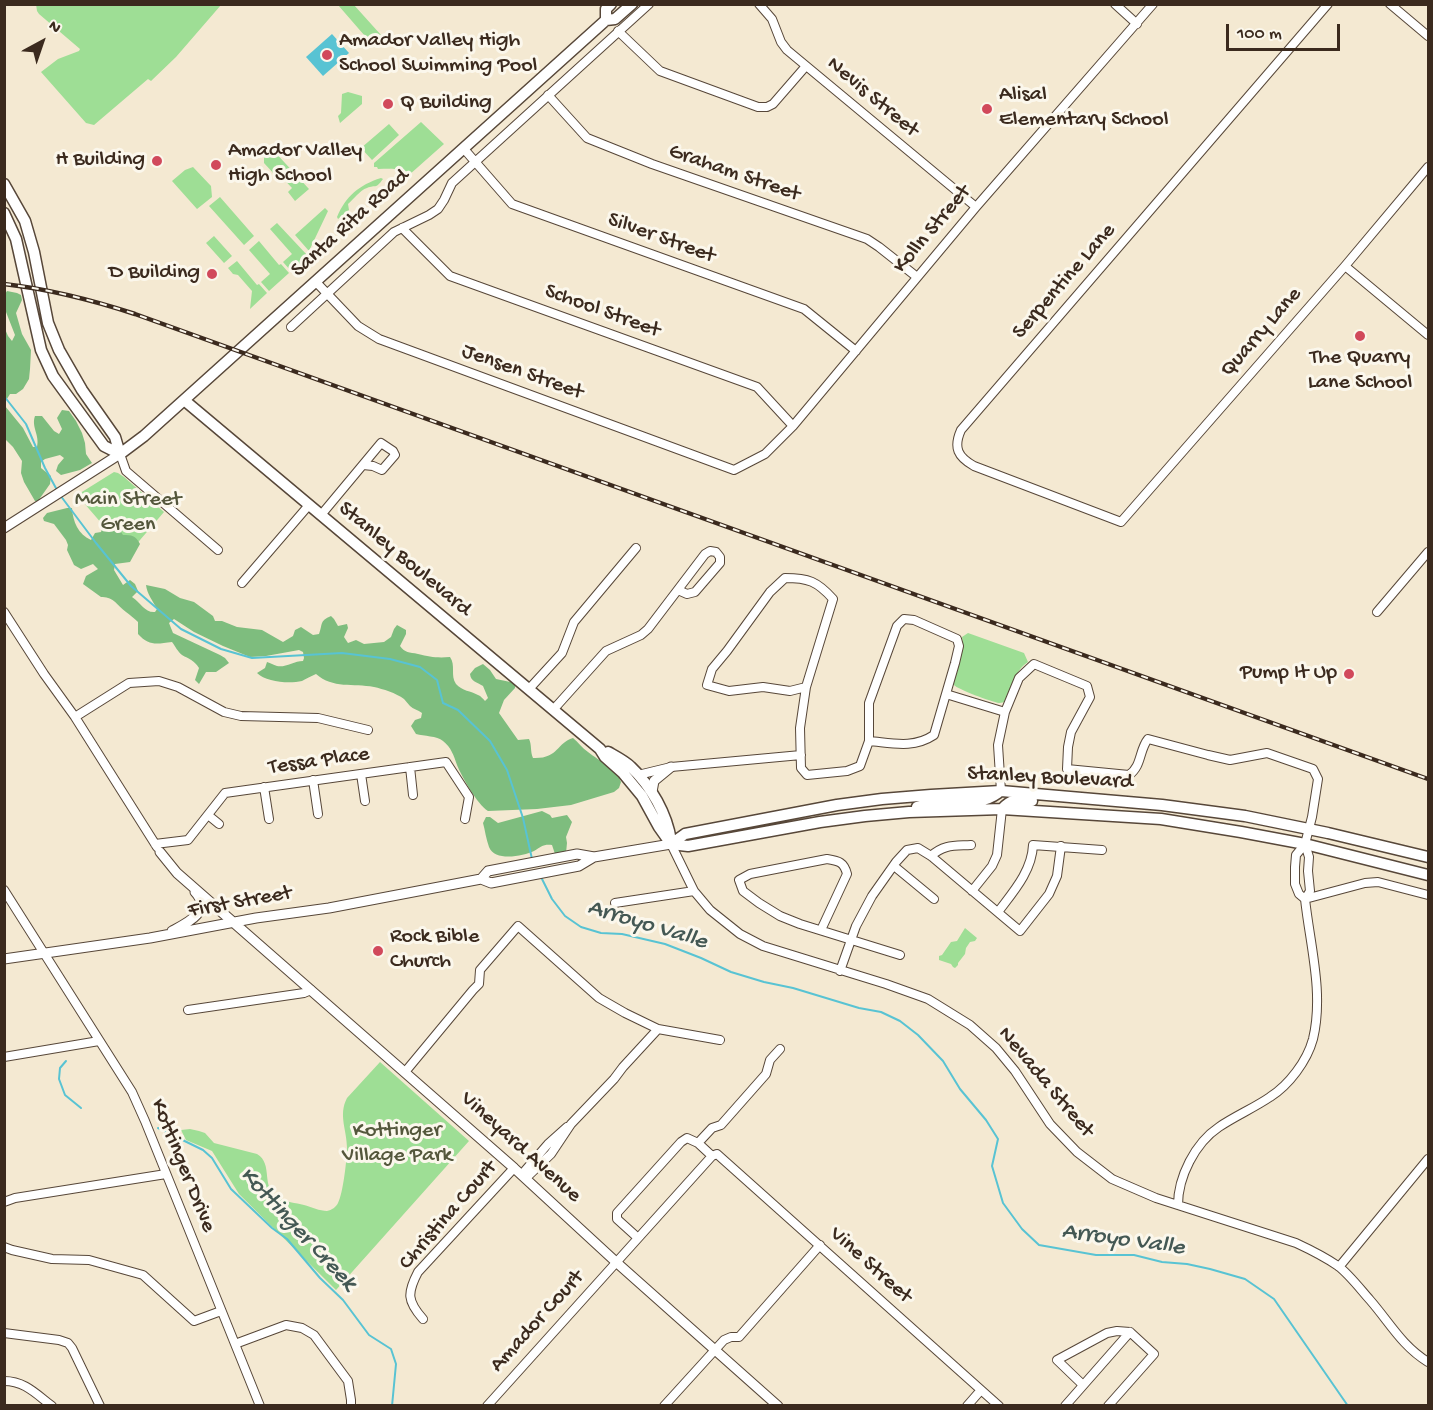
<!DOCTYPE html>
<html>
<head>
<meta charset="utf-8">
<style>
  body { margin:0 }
  #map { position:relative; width:1433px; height:1410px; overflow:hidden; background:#f4e9d2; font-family:"Gochi Hand",sans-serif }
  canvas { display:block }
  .frame { position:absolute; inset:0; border:6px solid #3b2a1e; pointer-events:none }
  .north { position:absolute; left:12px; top:12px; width:60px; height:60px; -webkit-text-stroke:4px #fbf7ec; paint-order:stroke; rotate:40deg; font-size:16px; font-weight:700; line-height:24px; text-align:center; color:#3b2a1e }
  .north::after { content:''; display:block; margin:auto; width:21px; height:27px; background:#3b2a1e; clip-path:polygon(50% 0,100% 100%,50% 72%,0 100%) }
  .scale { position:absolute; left:1226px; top:24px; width:114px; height:27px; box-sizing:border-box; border:3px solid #3b2a1e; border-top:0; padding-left:8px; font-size:18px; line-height:21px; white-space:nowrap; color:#3b2a1e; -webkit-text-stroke:4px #fbf7ec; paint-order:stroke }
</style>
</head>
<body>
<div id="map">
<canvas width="1433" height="1410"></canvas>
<div class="frame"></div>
<div class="north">N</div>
<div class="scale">100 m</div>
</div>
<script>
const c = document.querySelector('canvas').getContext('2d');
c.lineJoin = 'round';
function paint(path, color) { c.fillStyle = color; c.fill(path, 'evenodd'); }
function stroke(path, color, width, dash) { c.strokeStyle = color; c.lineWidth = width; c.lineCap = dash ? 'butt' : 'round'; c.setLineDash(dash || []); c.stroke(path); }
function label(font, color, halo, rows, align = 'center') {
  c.font = font + ' "Gochi Hand",sans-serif'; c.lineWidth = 6; c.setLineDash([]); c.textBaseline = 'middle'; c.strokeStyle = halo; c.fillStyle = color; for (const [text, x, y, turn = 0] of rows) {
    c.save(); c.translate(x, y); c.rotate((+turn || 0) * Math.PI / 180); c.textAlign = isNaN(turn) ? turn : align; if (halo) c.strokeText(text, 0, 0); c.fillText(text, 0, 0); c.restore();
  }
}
paint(new Path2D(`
  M 36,4 L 221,4 L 221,5 L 176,57 L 151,81 L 148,79 L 94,125 L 86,123 L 41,72 L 58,59 L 79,51 L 80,49 L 39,14 L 37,11 Z
  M 338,5 L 354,5 L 381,35 L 371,43 Z
  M 348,92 L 362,96 L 362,104 L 340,123 L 338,116 L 341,113 L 342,94 Z
  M 421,122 L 444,144 L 409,175 C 401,167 389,169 378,169 L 377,167 L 374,167 L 374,163 Z
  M 389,124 L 399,135 L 372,160 L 361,148 Z
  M 273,150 L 309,189 L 295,201 L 288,192 L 292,188 L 278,173 L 275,175 L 264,163 L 264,157 Z
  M 193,167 L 211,186 L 212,197 L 197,209 L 172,181 L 185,170 Z
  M 381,178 L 383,179 C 375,190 376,184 367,188 C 360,190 353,200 348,204 L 349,210 L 338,219 L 337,217 C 346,196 359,185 381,178 Z
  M 220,197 L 254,236 L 244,245 L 209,206 Z
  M 325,208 L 328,211 L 309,251 L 295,235 Z
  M 277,223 L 308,256 L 291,271 L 283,262 L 292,254 L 270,229 Z
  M 214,236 L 232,256 L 224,263 L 206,243 Z
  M 259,241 L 279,265 L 281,264 L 289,273 L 269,291 L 261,282 L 270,274 L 249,250 Z
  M 237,261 L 257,285 L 259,284 L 267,293 L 250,309 L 252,291 L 238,275 L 233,274 L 228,268 Z
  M 114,472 L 118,473 L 124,477 L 164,512 L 128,554 L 77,495 Z
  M 968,633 L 1024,653 L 1028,662 C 1012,672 1017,687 1007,699 C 1005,702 1002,703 999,703 C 992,702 957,689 954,685 C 953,683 953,682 953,680 L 963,648 L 962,637 Z
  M 965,928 L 977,938 L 975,941 L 970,942 L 966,948 L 965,954 L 958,963 L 958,965 L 955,968 L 953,967 L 951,964 L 939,960 L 939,956 L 942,955 L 951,942 L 957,941 Z
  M 380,1062 L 469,1141 L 336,1290 L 239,1194 L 212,1151 L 186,1140 L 181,1130 L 190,1129 L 199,1131 L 205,1133 L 214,1143 L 257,1154 C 274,1164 260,1188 278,1197 C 285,1202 296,1203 304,1205 C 311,1207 320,1211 327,1211 C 332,1210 336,1207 338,1203 C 343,1194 347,1159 347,1148 C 347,1130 338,1115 347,1098 Z`), '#9ede95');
paint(new Path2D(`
  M 7,291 L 17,293 L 21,295 L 22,300 L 16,313 L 22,334 L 31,350 L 30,369 L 29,379 L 23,389 L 16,394 L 10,394 L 5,402 L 5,329 L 8,336 L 12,341 L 15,335 L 6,312 L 5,294 Z
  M 5,406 L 23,428 L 33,447 L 37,447 C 40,435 31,427 35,416 L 42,416 L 54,431 L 59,434 L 62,429 L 57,418 L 62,410 L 69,411 L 76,421 L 82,433 L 85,443 L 86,454 L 92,463 L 80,470 L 61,475 L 56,471 L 58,465 L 64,458 L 60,455 L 45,459 L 41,462 L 41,468 L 51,476 L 50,484 L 38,501 L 35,501 L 24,482 L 21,473 L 22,461 L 13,447 L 5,439 Z
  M 67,508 L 72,508 C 73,522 78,534 91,540 L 95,533 L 101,532 L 103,525 C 113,524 118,527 123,535 C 132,535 135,535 140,544 L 130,562 L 115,564 L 114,570 L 123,585 L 130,580 L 135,584 L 138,591 L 132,597 C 141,603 145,613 155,612 L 157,609 C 153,601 147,594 146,585 L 165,589 L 180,598 L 194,602 L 213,616 L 215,621 L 222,621 L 237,627 L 262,630 L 283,642 L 293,636 L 295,630 L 301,627 L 313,635 L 319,634 C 323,624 319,621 331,616 L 334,619 L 338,626 L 347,624 L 348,628 L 344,637 L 348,643 L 356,640 L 364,644 L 384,642 L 391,637 L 394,629 L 397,625 L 406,630 L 406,634 L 400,646 C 405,653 409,652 418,654 C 430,657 437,658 450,657 C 456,665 450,676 456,684 C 462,691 471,691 478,695 C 481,696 483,699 485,701 L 488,698 L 483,686 C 477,682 471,682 470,674 L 475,668 L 483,664 L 490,670 L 496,679 L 515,683 L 515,688 L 504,700 L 499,713 L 518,740 L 529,739 C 532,745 530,751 533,758 C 559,759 556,743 573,738 C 578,742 582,748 588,752 C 600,762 615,766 621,782 L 619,788 L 614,792 L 571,805 L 537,809 L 488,811 C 477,804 462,777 457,765 C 454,756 451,747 443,741 C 437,736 424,736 416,734 L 411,726 L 415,720 L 421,718 L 422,713 C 418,710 413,709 410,706 C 408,704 406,701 404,699 C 396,693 383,689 374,687 C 353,683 333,689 316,674 C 311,676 306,679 302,681 C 289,684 266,682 257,673 L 265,668 L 267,662 C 271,663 273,665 277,666 C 285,668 294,661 303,661 L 304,658 L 303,652 L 299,650 L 266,656 L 250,657 L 223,646 L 194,632 L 174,619 L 169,623 L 173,633 L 220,655 L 225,658 L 229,663 L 216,672 L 206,672 L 199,684 L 195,680 L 199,668 C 194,660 189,659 182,655 C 178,652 175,646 172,642 C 156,644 149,646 138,634 L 138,622 C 134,618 130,615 126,612 C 117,605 113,596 101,597 L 83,584 L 86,576 L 98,569 L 93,564 L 81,569 L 74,565 L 67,550 L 68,545 L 66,540 L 54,524 L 44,521 L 43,518 L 47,513 Z
  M 542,811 L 550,815 L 552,818 L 567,815 L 572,822 L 566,837 L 567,843 L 566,853 L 556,857 L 552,845 C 543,844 541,847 534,851 C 523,856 495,862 489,847 C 486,839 485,830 483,823 L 486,817 L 490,817 L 498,823 Z`), '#7ebd7e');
paint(new Path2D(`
  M 332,34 L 349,53 L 323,76 L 306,57 Z`), '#58c3d3');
stroke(new Path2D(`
  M 4,396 L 26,424 L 45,468 L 57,490
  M 60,495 L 96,543 L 131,586 L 181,629 L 221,649 L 252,658 L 342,653 L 390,659 L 420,667 L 437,680 L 443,703 L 458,710 L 490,741 L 507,770 L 523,818 L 532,859
  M 541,877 L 552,899 L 565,916 L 581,927 L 601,933 L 622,934 L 665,944 L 701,958 L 731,972 L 764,982 L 793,988 L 859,1008 L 881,1012 L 900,1021 L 918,1035 L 943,1061 L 960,1089 L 986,1120 L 998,1139 L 992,1166 L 1003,1203 L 1022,1229 L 1039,1245 L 1096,1255 L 1134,1255 L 1162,1262 L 1187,1264 L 1210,1269 L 1245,1279 L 1274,1299 L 1348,1406
  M 66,1061 L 60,1068 L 59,1079 L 65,1095 L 81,1108
  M 158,1128 L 203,1150 L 212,1158 L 231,1189 L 272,1228 L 287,1239 L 320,1278 L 343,1300 L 369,1335 L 391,1349 L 396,1364 L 392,1406`), '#58c3d3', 2);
const minor = new Path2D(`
  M 759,4 L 772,19 L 781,42 L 787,50 L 976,207
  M 1115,4 L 1137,24
  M 1328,4 L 961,430 C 953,448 958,457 974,466 L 1121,522 L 1345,266 L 1428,167
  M 1390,4 L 1428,36
  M 618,31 L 660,71 L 758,107 L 767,107 L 773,104 L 806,66
  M 548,95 L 587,138 L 652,164 L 867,239 L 879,247 L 917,277
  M 464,149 L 512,204 L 804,309 L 856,351
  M 402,228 L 450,276 L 757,387 L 793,426
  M 1345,266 L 1428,335
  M 316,282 L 358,326 L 379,339 L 734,470 L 765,454 L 793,426 L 976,207 L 1153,4
  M 291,327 L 394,232 L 429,215 L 438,209 L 444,200 L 452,183 L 649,4
  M 120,454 L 126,471 L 218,550
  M 321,515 L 381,443 L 393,451 L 395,455 L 382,470 L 373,466 L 363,465
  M 785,578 C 808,578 817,581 833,599 L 806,687 L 790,691 L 763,687 L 729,691 L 707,685 L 712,669 L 727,651 L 770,592 Z
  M 242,583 L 309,505
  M 4,612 L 44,674 L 75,717 L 157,847
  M 1377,612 L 1428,552
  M 806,687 L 800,728 L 801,768 L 807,775 L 847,771 L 860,766 L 869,741 L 869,703 L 897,626 L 904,619 L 914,620 L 957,639 L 959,646 L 955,663 L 934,735 C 913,749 892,743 869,741
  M 529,689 L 562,653 L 574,622 L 636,548
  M 946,694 L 1005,712
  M 553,710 L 606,651 L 641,635 L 648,629 L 705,554 L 710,551 L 716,552 L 720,557 L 720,563 L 695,592 L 687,594 L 678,590
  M 75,717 L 129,683 L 159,681 L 178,687 L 224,712 L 241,716 L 318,718 L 368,730
  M 410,767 L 413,795
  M 361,774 L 365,801
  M 638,775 L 671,767 L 801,755
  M 313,780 L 318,814
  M 264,787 L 269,819
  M 1001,791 L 998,745 L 1005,712 L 1019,678 L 1034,664 L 1087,686 L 1090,697 L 1071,732 L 1068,747 L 1067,769 L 1129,775 C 1142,766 1139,750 1148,739 L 1208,755 L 1230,760 L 1267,753 L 1313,769 L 1318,779 L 1312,817 L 1305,844 L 1296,855 L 1295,867 L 1295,884 L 1299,894 L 1305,899 C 1310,945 1324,993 1313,1039 C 1307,1061 1289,1085 1270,1097 C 1254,1108 1235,1116 1219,1127 C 1195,1143 1178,1177 1178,1205
  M 208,815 L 219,824
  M 155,844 L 188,840 L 225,793 L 446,762 L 469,797 L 465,819
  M 671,844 L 694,891 L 710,910 L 740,934 L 763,946 L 886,984 L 928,999 L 970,1025 L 996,1048 L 1015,1071 L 1050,1124 L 1077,1152 L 1112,1179 L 1156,1198 L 1296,1243 C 1311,1250 1325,1257 1338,1266 C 1349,1274 1361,1290 1370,1300 C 1390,1323 1402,1346 1428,1362
  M 931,856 C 944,844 955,846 971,845
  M 894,866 L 934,899
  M 4,890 L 132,1092 L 145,1121 L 260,1406
  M 972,891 L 992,866 L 997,855 L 1002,809
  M 1305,899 L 1365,883 L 1378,882 L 1428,895
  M 1305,899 L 1310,891 L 1308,871 L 1309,857 L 1305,844
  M 615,903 L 694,891
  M 998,912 C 1013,892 1032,871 1033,845 L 1102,850
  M 821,930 L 847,874 C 844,862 839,861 827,859 L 750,874 L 739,880 L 743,891 L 759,903 L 780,916 L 800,924 L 900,955
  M 840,971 L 856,926 L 872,896 L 896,862 L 907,850 L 918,848 L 931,856 L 1020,931 L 1049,894 L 1057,876 L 1061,846
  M 188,1010 L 304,993 L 311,990
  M 4,1057 L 99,1041
  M 405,1072 L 473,990 L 479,984 L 480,970 L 518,926 L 599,998 L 625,1013 L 658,1029 L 720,1040
  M 698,1143 L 712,1128 L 721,1125 L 766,1074 L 770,1060 L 780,1049
  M 522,1174 L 548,1144 L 567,1127
  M 526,1178 L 551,1154 L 571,1124 L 614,1079 L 623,1067 L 658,1029
  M 4,1202 L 15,1198 L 166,1174
  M 638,1238 L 617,1219 L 617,1213 L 681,1142 L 687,1138 L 698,1143 L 712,1156
  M 4,1247 L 12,1250 L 52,1259 L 89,1260 L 143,1275 L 194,1321 L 221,1311
  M 1339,1267 L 1428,1159
  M 423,1319 C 407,1301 407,1293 418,1272 L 514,1168
  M 4,1333 L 59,1340 L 68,1343 L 72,1348 L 100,1406
  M 235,1344 L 286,1325 L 302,1328 L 314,1335 L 348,1381 L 351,1400 L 351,1406
  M 4,1381 C 25,1381 36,1394 52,1406
  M 1083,1385 L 1057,1360 L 1107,1333 L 1117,1331 L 1130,1332
  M 487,1406 L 712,1156 L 717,1154 L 999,1406
  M 664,1406 L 724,1340 L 731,1337 L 739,1337 L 820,1245
  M 967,1406 L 981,1390
  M 1065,1406 L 1130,1332
  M 1108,1406 L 1154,1354 L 1130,1332`);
const tertiary = new Path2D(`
  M 4,528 L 120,454
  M 652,792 L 654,781 L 671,767
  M 160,852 L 177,873 L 514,1168 L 616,1262 L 778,1406
  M 481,879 L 488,871 L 577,854 L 594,857 L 671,844
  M 172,931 C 187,923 213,911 195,892
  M 4,959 L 150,938 L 256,918 L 329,908 L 481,879 L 491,883 L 579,866 L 594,857`);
const secondary = new Path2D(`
  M 606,20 L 606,9 L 611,4
  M 4,184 L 25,221 L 34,252 L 48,323 L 59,350 L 82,390 L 115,437 L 120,454
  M 4,213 L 16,239 L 41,350 L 53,376 L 104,446 L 120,454
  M 184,400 L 600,749 L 605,757 L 623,773 L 642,796 L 659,827 L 671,844 L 688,846 L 820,822 L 865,816 L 909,812 L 1002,809 L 1161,819 L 1241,832 L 1305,844 L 1428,875
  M 120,454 L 144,436 L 606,20 L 615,19 L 632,4
  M 608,752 C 615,756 625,761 631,767 C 651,786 667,814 671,841
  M 917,807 C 943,797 975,810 998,793
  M 1002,809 C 1011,798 1019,800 1032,801
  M 671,844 L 685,834 L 837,805 L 882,799 L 931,795 L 1001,791 L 1162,805 L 1245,816 L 1328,833 L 1428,857`);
stroke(minor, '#574739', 10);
stroke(tertiary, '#574739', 11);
stroke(secondary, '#574739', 13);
stroke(minor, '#fff', 8);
stroke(tertiary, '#fff', 9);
stroke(secondary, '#fff', 10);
const rail = new Path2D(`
  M 4,284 C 49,289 92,300 135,314 L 1428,779`);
stroke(rail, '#3b2a1e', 4.5);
stroke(rail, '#fbf7ec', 2, [7]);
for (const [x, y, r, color] of [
  [327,55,6,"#d1495b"],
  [388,104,6,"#d1495b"],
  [987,109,6,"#d1495b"],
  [157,161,6,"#d1495b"],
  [216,165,6,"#d1495b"],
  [212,274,6,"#d1495b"],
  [1360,336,6,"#d1495b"],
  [1349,674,6,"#d1495b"],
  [378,951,6,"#d1495b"]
]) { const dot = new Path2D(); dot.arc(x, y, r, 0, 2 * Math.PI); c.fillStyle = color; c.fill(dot); stroke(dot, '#fbf7ec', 2); }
label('22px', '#3b2a1e', '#fbf7ec', [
  ["Amador Valley High",339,42],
  ["School Swimming Pool",339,67],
  ["Alisal",999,96],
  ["Elementary School",999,121],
  ["Q Building",400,104],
  ["Amador Valley",228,152],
  ["High School",228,177],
  ["H Building",145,161,"right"],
  ["D Building",200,274,"right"],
  ["The Quarry",1360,359,"center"],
  ["Lane School",1360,384,"center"],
  ["Pump It Up",1337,674,"right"],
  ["Rock Bible",390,938],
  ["Church",390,963]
], 'left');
label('22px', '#3b2a1e', '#fbf7ec', [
  ["Nevis Street",872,98,40],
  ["Graham Street",734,174,19],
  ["Santa Rita Road",351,224,-42],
  ["Kolln Street",933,230,-50],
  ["Silver Street",661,239,20],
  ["Serpentine Lane",1065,282,-49],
  ["School Street",602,312,20],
  ["Quarry Lane",1262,333,-49],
  ["Jensen Street",522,373,20],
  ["Stanley Boulevard",404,560,40],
  ["Tessa Place",319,762,-8],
  ["Stanley Boulevard",1050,779,3],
  ["First Street",240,903,-10],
  ["Nevada Street",1045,1083,50],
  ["Vineyard Avenue",520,1148,42],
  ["Kottinger Drive",182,1166,68],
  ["Christina Court",449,1216,-49],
  ["Vine Street",870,1266,42],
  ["Amador Court",538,1322,-48]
]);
label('22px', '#54573c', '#fbf7ec', [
  ["Main Street",128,501],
  ["Green",128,526],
  ["Kottinger",397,1132],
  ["Village Park",397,1157]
]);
label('italic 24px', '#445854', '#fbf7ec', [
  ["Arroyo Valle",647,926,17],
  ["Kottinger Creek",297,1230,47],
  ["Arroyo Valle",1123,1241,8]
]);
</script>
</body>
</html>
